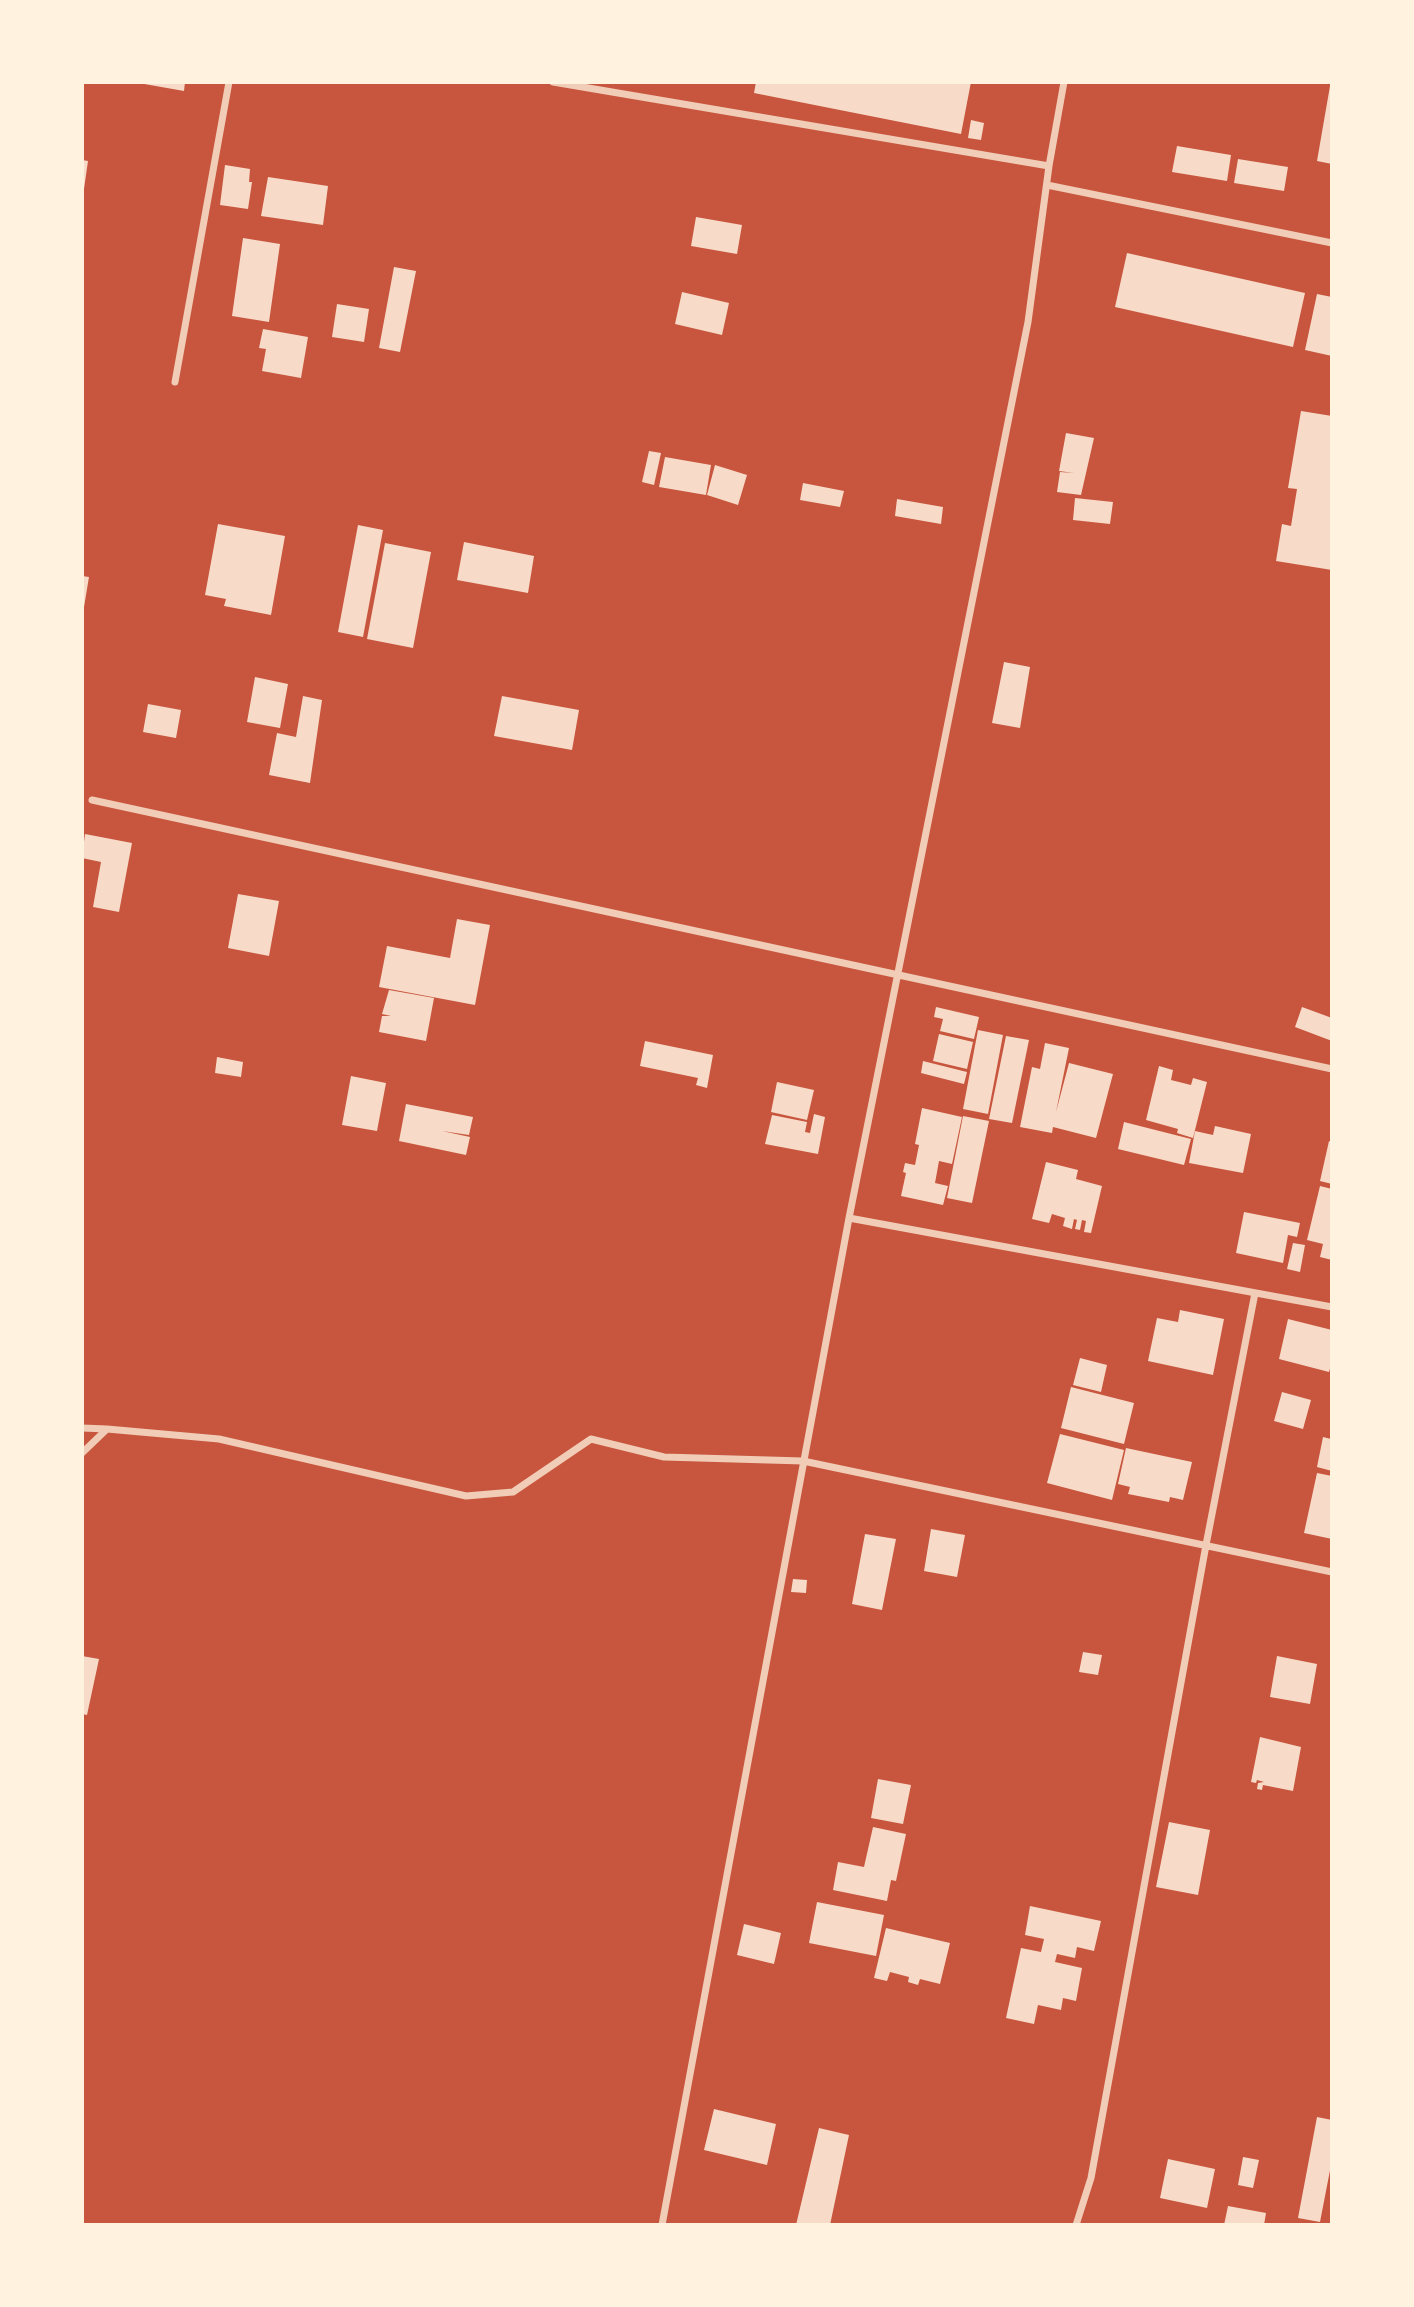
<!DOCTYPE html>
<html>
<head>
<meta charset="utf-8">
<style>
  body { margin:0 }
  #map { position:relative; width:1414px; height:2307px; overflow:hidden; background:#c8553d; font-family:Spectral,serif }
  canvas { display:block }
  .frame { position:absolute; inset:0; border:84px solid #fff3e0; pointer-events:none }
</style>
</head>
<body>
<div id="map">
<canvas width="1414" height="2307"></canvas>
<div class="frame"></div>
</div>
<script>
const c = document.querySelector('canvas').getContext('2d');
c.lineJoin = 'round';
function paint(path, color) { c.fillStyle = color; c.fill(path, 'evenodd'); }
function stroke(path, color, width, dash) { c.strokeStyle = color; c.lineWidth = width; c.lineCap = dash ? 'butt' : 'round'; c.setLineDash(dash || []); c.stroke(path); }
paint(new Path2D(`
  M 133,82 L 185,82 L 184,91 Z
  M 756,82 L 971,82 L 961,134 L 754,93 Z
  M 1330,86 L 1332,86 L 1332,164 L 1317,161 Z
  M 971,120 L 984,123 L 981,140 L 968,138 Z
  M 1177,146 L 1231,155 L 1227,181 L 1172,172 Z
  M 1238,159 L 1288,167 L 1284,191 L 1234,183 Z
  M 82,160 L 88,161 L 84,189 L 82,189 Z
  M 225,165 L 250,169 L 249,182 L 252,182 L 248,209 L 220,205 Z
  M 268,177 L 328,186 L 323,225 L 261,216 Z
  M 696,217 L 742,225 L 737,254 L 691,246 Z
  M 243,238 L 280,244 L 269,322 L 232,316 Z
  M 1127,253 L 1305,293 L 1293,347 L 1115,307 Z
  M 394,267 L 416,271 L 400,352 L 379,348 Z
  M 682,292 L 729,303 L 722,335 L 675,324 Z
  M 1317,294 L 1332,297 L 1332,356 L 1305,350 Z
  M 337,304 L 369,309 L 364,342 L 332,337 Z
  M 263,329 L 308,337 L 301,378 L 262,371 L 266,349 L 259,348 Z
  M 1301,411 L 1332,416 L 1332,570 L 1276,561 L 1282,524 L 1291,526 L 1297,489 L 1288,488 Z
  M 1066,433 L 1094,438 L 1081,495 L 1057,492 L 1060,472 L 1074,473 L 1059,471 Z
  M 649,451 L 661,453 L 654,485 L 642,482 Z
  M 665,457 L 711,465 L 706,495 L 659,487 Z
  M 715,465 L 747,475 L 738,505 L 707,495 Z
  M 803,483 L 844,491 L 840,507 L 800,500 Z
  M 1075,498 L 1113,502 L 1110,524 L 1073,520 Z
  M 897,499 L 943,507 L 941,524 L 895,516 Z
  M 218,524 L 285,536 L 271,615 L 224,606 L 226,599 L 205,595 Z
  M 358,525 L 383,530 L 363,637 L 338,632 Z
  M 464,542 L 534,556 L 528,593 L 457,580 Z
  M 385,543 L 431,552 L 413,648 L 367,639 Z
  M 82,576 L 89,577 L 84,607 L 82,607 Z
  M 1004,662 L 1030,667 L 1020,728 L 992,723 Z
  M 255,677 L 288,684 L 280,728 L 247,722 Z
  M 303,696 L 322,700 L 310,783 L 269,775 L 277,733 L 296,737 Z
  M 502,696 L 579,710 L 572,750 L 494,736 Z
  M 148,704 L 181,710 L 176,738 L 143,732 Z
  M 85,834 L 132,843 L 119,912 L 93,907 L 101,862 L 82,858 Z
  M 238,894 L 279,901 L 269,956 L 228,948 Z
  M 457,919 L 490,925 L 475,1005 L 379,987 L 387,946 L 450,958 Z
  M 389,990 L 434,998 L 426,1041 L 379,1032 L 382,1016 L 391,1016 L 382,1014 Z
  M 936,1007 L 979,1017 L 974,1039 L 940,1031 L 943,1019 L 934,1017 Z
  M 1302,1007 L 1332,1018 L 1332,1041 L 1295,1027 Z
  M 978,1030 L 1003,1035 L 988,1114 L 963,1109 Z
  M 939,1034 L 973,1042 L 967,1069 L 933,1061 Z
  M 1006,1036 L 1029,1040 L 1012,1123 L 989,1119 Z
  M 645,1041 L 713,1055 L 707,1088 L 696,1085 L 698,1078 L 640,1066 Z
  M 1045,1043 L 1069,1048 L 1056,1112 L 1069,1063 L 1113,1074 L 1096,1138 L 1053,1127 L 1052,1133 L 1020,1127 L 1032,1067 L 1040,1069 Z
  M 217,1057 L 243,1062 L 241,1077 L 215,1073 Z
  M 923,1061 L 967,1072 L 964,1084 L 921,1073 Z
  M 1159,1066 L 1173,1070 L 1171,1080 L 1191,1085 L 1193,1078 L 1207,1082 L 1193,1138 L 1177,1133 L 1178,1129 L 1146,1120 Z
  M 351,1076 L 386,1083 L 377,1131 L 342,1125 Z
  M 777,1082 L 814,1090 L 807,1120 L 771,1112 Z
  M 406,1104 L 473,1117 L 469,1135 L 442,1131 L 470,1137 L 466,1155 L 399,1141 Z
  M 922,1108 L 962,1117 L 952,1164 L 939,1161 L 935,1183 L 948,1186 L 943,1205 L 901,1196 L 906,1173 L 903,1172 L 905,1163 L 915,1165 L 919,1145 L 915,1144 Z
  M 814,1114 L 825,1117 L 818,1154 L 765,1144 L 772,1115 L 807,1122 L 805,1132 L 810,1133 Z
  M 963,1116 L 989,1121 L 972,1203 L 947,1198 Z
  M 1124,1122 L 1191,1139 L 1184,1165 L 1118,1149 Z
  M 1215,1126 L 1251,1134 L 1243,1173 L 1189,1163 L 1195,1131 L 1213,1135 Z
  M 1329,1141 L 1332,1142 L 1332,1184 L 1320,1181 Z
  M 1046,1162 L 1078,1170 L 1076,1179 L 1102,1186 L 1091,1233 L 1084,1232 L 1086,1221 L 1082,1220 L 1080,1230 L 1075,1229 L 1077,1220 L 1074,1219 L 1072,1229 L 1063,1226 L 1065,1218 L 1052,1214 L 1049,1223 L 1032,1219 Z
  M 1320,1186 L 1332,1189 L 1332,1260 L 1320,1257 L 1323,1244 L 1307,1240 Z
  M 1244,1212 L 1300,1223 L 1297,1237 L 1288,1235 L 1283,1263 L 1236,1253 Z
  M 1293,1243 L 1305,1245 L 1300,1272 L 1287,1269 Z
  M 1180,1310 L 1224,1319 L 1213,1375 L 1148,1361 L 1157,1318 L 1178,1322 Z
  M 1288,1319 L 1332,1330 L 1332,1362 L 1329,1372 L 1279,1359 Z
  M 1080,1358 L 1107,1365 L 1101,1392 L 1073,1385 Z
  M 1071,1387 L 1134,1403 L 1124,1444 L 1061,1428 Z
  M 1282,1392 L 1311,1400 L 1303,1429 L 1274,1421 Z
  M 1060,1434 L 1124,1450 L 1112,1500 L 1047,1483 Z
  M 1323,1437 L 1331,1439 L 1332,1471 L 1317,1467 Z
  M 1126,1448 L 1192,1462 L 1183,1500 L 1170,1497 L 1169,1502 L 1128,1494 L 1130,1487 L 1118,1484 Z
  M 1317,1473 L 1332,1476 L 1332,1539 L 1304,1533 Z
  M 931,1529 L 965,1535 L 957,1577 L 924,1571 Z
  M 865,1534 L 896,1539 L 882,1610 L 852,1604 Z
  M 793,1579 L 807,1580 L 806,1593 L 791,1592 Z
  M 1083,1652 L 1102,1655 L 1098,1675 L 1079,1672 Z
  M 82,1656 L 99,1659 L 87,1715 L 82,1714 Z
  M 1277,1656 L 1317,1664 L 1310,1704 L 1270,1697 Z
  M 1260,1737 L 1301,1747 L 1293,1791 L 1263,1785 L 1262,1790 L 1257,1789 L 1258,1783 L 1264,1782 L 1257,1780 L 1256,1783 L 1251,1782 Z
  M 878,1779 L 911,1785 L 903,1824 L 871,1818 Z
  M 1169,1822 L 1210,1830 L 1198,1895 L 1156,1887 Z
  M 873,1827 L 906,1834 L 896,1881 L 891,1880 L 887,1901 L 833,1890 L 838,1862 L 864,1867 Z
  M 817,1902 L 884,1915 L 876,1956 L 809,1943 Z
  M 1030,1906 L 1101,1921 L 1094,1951 L 1077,1947 L 1075,1958 L 1057,1954 L 1055,1962 L 1082,1968 L 1076,2001 L 1063,1998 L 1061,2010 L 1038,2005 L 1034,2024 L 1006,2018 L 1021,1948 L 1041,1952 L 1044,1939 L 1025,1935 Z
  M 744,1924 L 781,1933 L 774,1964 L 737,1955 Z
  M 886,1928 L 950,1943 L 940,1984 L 920,1979 L 918,1985 L 908,1982 L 909,1977 L 890,1972 L 887,1981 L 874,1978 Z
  M 714,2109 L 776,2124 L 767,2165 L 704,2150 Z
  M 1317,2117 L 1332,2120 L 1332,2160 L 1320,2222 L 1298,2218 Z
  M 819,2128 L 849,2135 L 830,2225 L 796,2225 Z
  M 1243,2157 L 1259,2160 L 1253,2188 L 1238,2185 Z
  M 1168,2159 L 1215,2169 L 1207,2208 L 1160,2198 Z
  M 1228,2206 L 1266,2213 L 1264,2225 L 1224,2225 Z`), '#f7dbc8');
stroke(new Path2D(`
  M 553,82 L 1049,166
  M 1047,185 L 1332,243
  M 175,382 L 229,82
  M 92,800 L 1332,1069
  M 849,1218 L 1332,1307
  M 82,1428 L 107,1429
  M 82,1453 L 107,1429 L 219,1439 L 466,1496 L 513,1492 L 591,1439 L 664,1457 L 803,1461 L 1332,1572
  M 662,2225 L 849,1218 L 1028,322 L 1049,166 L 1064,82
  M 1076,2225 L 1091,2178 L 1206,1545 L 1255,1293`), '#f1ccb7', 7);
</script>
</body>
</html>
